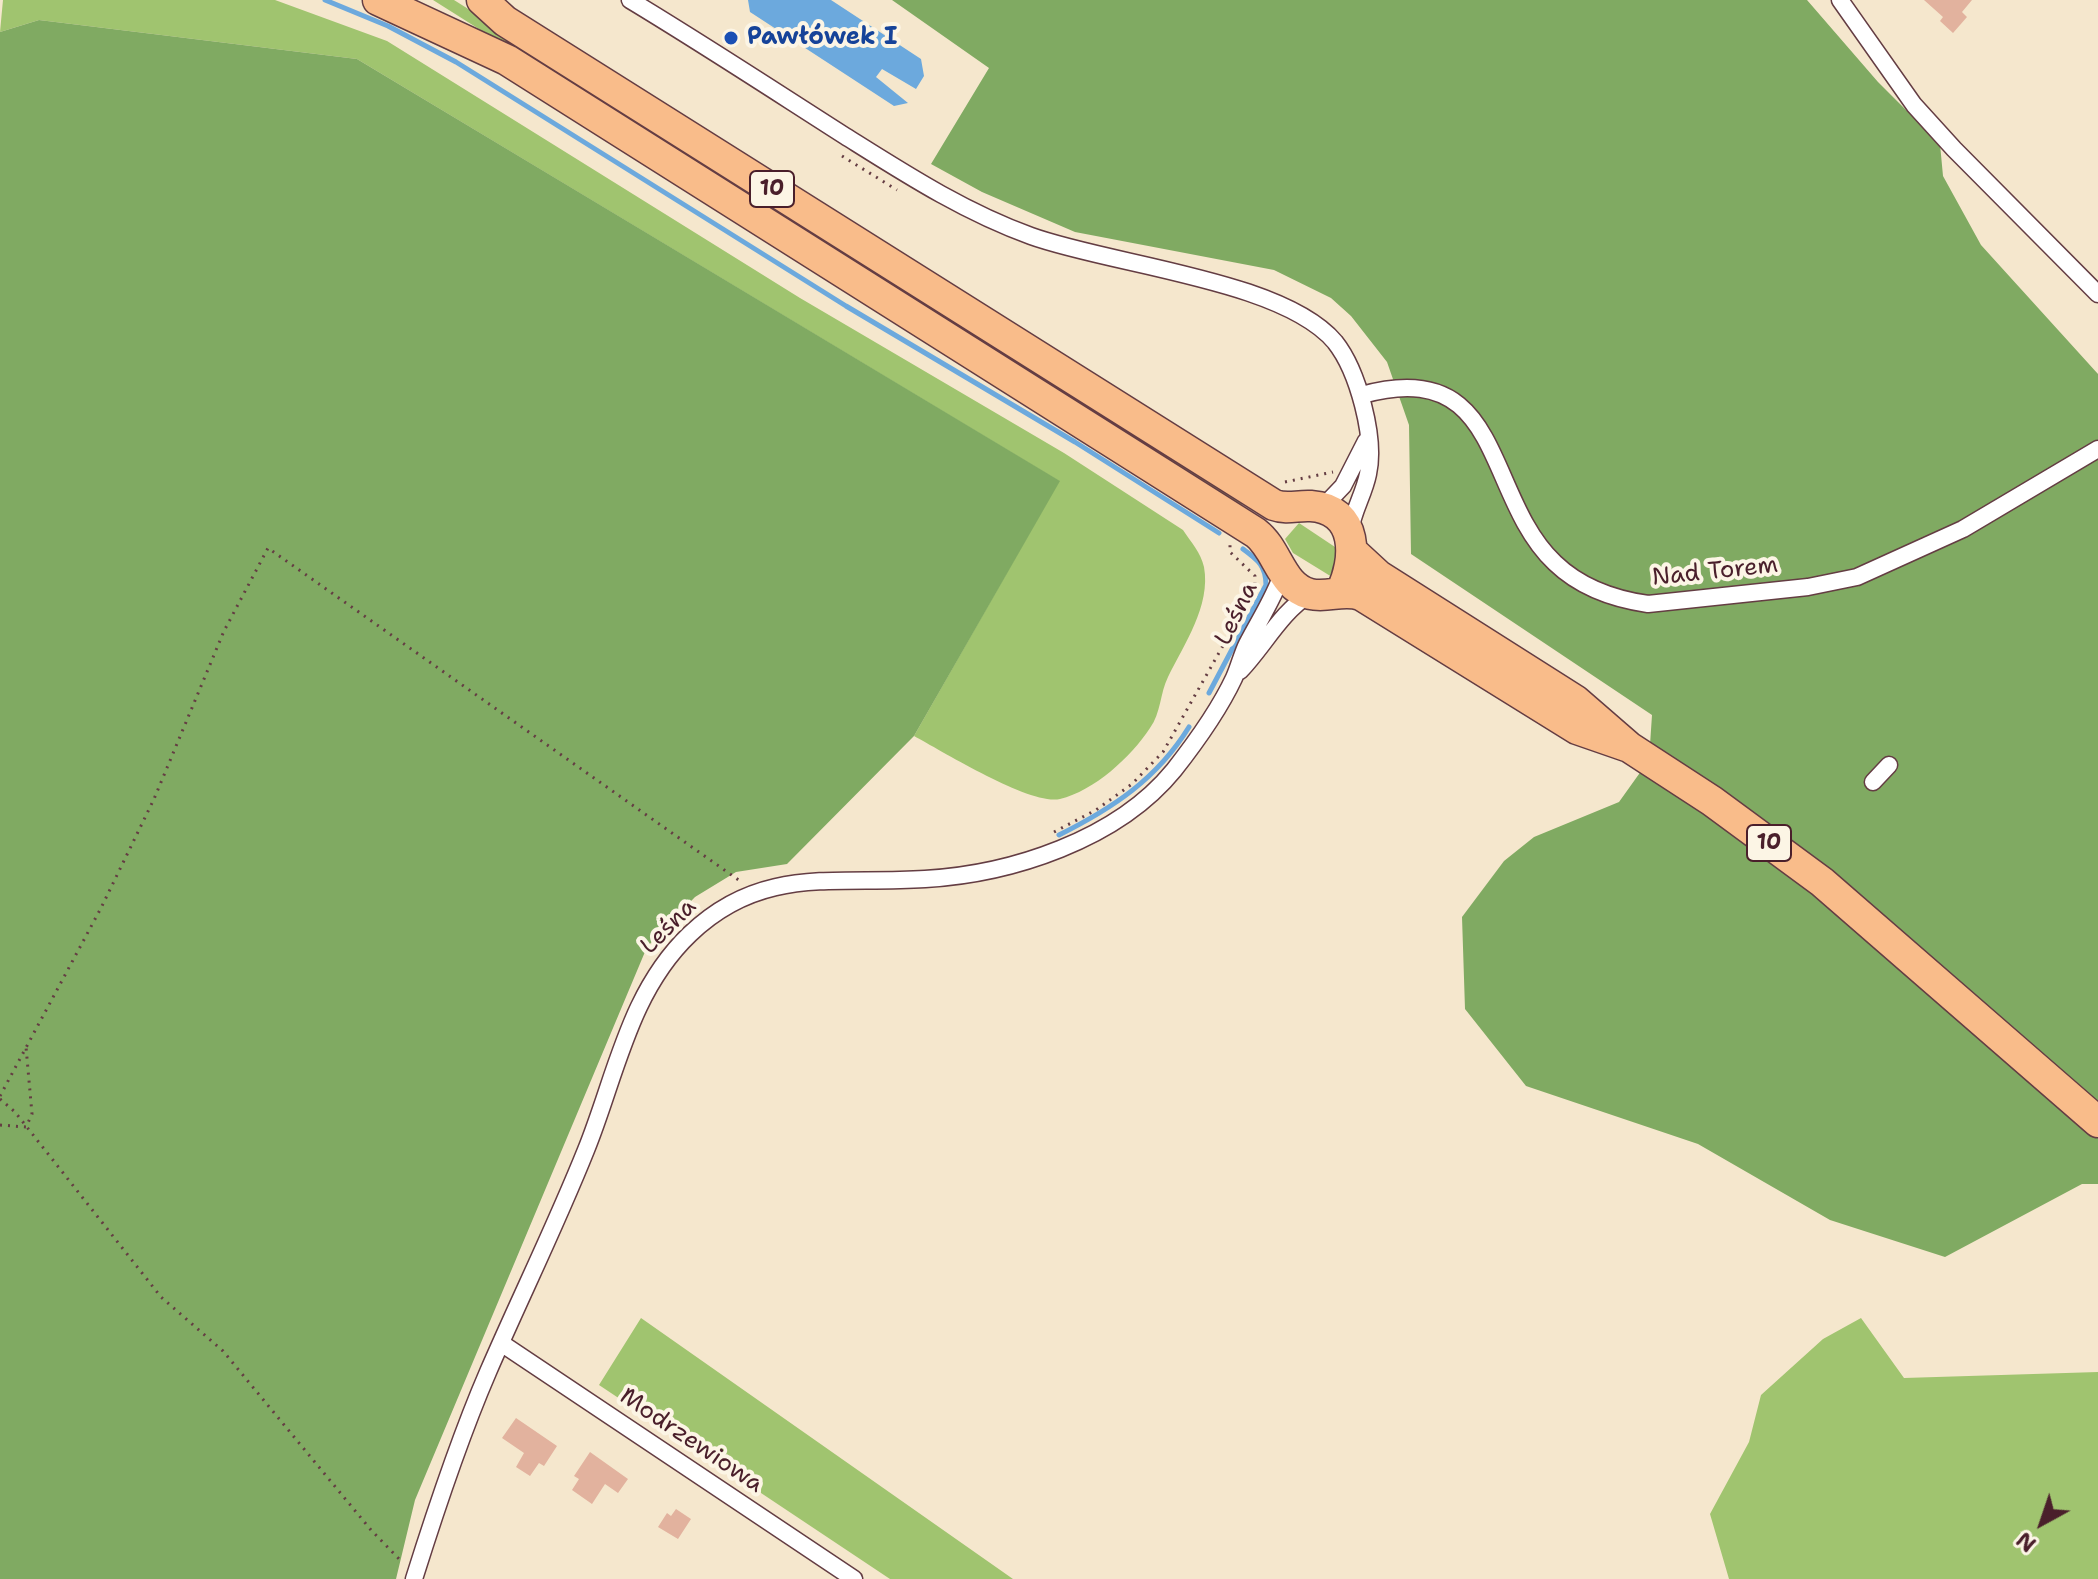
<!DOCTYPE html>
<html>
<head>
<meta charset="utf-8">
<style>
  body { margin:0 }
  #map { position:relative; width:2098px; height:1579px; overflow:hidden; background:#f5e7cd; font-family:"Shantell Sans",sans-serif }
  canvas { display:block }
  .north { position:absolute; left:2002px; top:1483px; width:80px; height:80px; -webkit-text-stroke:6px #fcf5e5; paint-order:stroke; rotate:220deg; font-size:22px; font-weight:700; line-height:32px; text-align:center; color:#4a1f2b }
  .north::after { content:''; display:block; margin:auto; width:28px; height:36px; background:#4a1f2b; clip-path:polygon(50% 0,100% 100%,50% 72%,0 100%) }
</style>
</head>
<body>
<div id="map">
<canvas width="2098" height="1579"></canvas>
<div class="north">N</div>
</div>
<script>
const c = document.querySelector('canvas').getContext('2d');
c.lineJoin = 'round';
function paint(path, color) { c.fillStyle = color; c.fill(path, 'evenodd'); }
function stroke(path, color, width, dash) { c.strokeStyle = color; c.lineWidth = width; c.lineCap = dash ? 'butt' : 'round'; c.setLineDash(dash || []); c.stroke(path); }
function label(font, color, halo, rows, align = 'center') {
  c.font = font + ' "Shantell Sans",sans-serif'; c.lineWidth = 8; c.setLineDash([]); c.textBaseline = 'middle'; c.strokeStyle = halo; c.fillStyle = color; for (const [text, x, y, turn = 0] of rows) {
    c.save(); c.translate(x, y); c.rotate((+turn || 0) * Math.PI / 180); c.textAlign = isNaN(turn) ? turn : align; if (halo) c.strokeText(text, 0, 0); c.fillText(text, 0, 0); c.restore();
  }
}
paint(new Path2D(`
  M 3,0 L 275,0 L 387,41 L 800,298 L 1064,453 L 1183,530 C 1191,542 1201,553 1204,567 C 1211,606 1184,644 1168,677 C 1160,693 1161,713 1150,728 C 1131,757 1094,791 1060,799 C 1031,806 942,751 914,736 L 1059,481 L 357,59 L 39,20 L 0,32 Z
  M 433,0 L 454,0 L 1245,499 L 1239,509 Z
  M 1299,523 L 1338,549 L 1332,577 L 1293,553 L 1285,539 Z
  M 641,1318 L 1013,1579 L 890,1579 L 599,1385 Z
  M 1861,1318 L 1904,1378 L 2098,1372 L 2098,1579 L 1729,1579 L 1710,1514 L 1749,1442 L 1761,1395 L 1823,1339 Z`), '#a0c46f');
paint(new Path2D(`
  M 892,0 L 1807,0 L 1878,82 L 1940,144 L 1943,176 L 1981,245 L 2098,374 L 2098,1184 L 2082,1184 L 1945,1257 L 1830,1220 L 1698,1144 L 1526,1086 L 1465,1009 L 1462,917 L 1504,861 L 1534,837 L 1619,802 L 1649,760 L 1652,715 L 1411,554 L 1409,425 L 1387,362 L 1351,316 L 1331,298 L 1274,270 L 1075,232 L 982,192 L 931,164 L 989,68 Z
  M 39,20 L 357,59 L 1060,481 L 914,736 L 787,864 L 736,872 L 695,897 L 647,947 L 415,1500 L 396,1579 L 0,1579 L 0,32 Z`), '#80aa62');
paint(new Path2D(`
  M 748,0 L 831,0 L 921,59 L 924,76 L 916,89 L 882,69 L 876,77 L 908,103 L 894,106 L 750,12 Z`), '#6ca9dd');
stroke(new Path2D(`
  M 325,0 L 388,26 L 456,62 L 846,306 L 1075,442 L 1219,533
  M 1209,693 L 1266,585 C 1266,566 1258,560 1243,549
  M 1059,835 C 1113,808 1157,779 1189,727`), '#6ca9dd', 5);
paint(new Path2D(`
  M 1924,0 L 1972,0 L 1962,12 L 1967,17 L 1953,33 L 1940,21 L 1943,17 Z
  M 516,1418 L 557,1446 L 544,1466 L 539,1463 L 530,1476 L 516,1467 L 524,1453 L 502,1438 Z
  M 590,1452 L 628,1479 L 618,1493 L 605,1484 L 592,1504 L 572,1490 L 579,1479 L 574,1476 Z
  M 676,1509 L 691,1519 L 678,1539 L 658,1527 L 667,1513 L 671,1516 Z`), '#e2b29e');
const street = new Path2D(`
  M 630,0 C 703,44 773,90 845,136 C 904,173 964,212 1031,236 C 1111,265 1283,280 1335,342 C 1358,371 1376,438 1368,474 C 1364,494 1353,511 1350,531
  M 1840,0 L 1914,105 L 1954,149 L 2098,294
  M 1362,395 C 1505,355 1483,495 1555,563 C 1581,588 1613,599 1648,604 L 1808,587 L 1857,577 L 1963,529 L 2098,449
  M 1322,508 L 1343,486 L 1366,441
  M 1240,671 C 1264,646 1281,612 1310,594
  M 1873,782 L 1889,765
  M 501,1343 L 854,1579
  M 414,1579 C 436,1509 459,1439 488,1372 C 520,1298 556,1225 586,1150 C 616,1076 629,992 690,934 C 762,865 835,885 925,879 C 1011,874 1117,840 1174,770 C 1196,742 1219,710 1234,678 C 1239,667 1242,654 1247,644 C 1260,619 1274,598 1283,572`);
const highway = new Path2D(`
  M 378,0 L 507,60 L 1256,533 C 1278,550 1281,587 1310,594 C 1328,598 1343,589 1361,595 L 1577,729 L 1629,747
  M 482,0 L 505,21 L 1274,505 C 1288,510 1297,505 1311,506 C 1359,509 1357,560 1341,592
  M 1353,552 L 1379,576 L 1576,701 L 1629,747 L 1712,801 L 1822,882 L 2098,1122`);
stroke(street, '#643d43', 19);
stroke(highway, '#643d43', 33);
stroke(new Path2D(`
  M 842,156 L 897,190
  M 1285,482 L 1333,472
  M 1054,832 L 1096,810 L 1132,784 L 1163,752 L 1255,589 L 1255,576 L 1230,552 L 1230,544
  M 0,1096 L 101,908 L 154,799 L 224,631 L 268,548 L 740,881
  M 0,1099 L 15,1112 L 161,1297 L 223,1351 L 371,1530 L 403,1563
  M 0,1125 L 26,1127 L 32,1114 L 26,1047`), '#643d43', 3, [2, 6]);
stroke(street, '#fff', 16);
stroke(highway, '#f9bc8a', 30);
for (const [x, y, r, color] of [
  [731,38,8,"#1a4fb4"]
]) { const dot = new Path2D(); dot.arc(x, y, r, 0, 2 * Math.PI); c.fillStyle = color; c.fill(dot); stroke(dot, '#fcf5e5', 3); }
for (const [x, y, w] of [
  [772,189,44],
  [1769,843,44]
]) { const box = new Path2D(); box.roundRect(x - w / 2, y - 18, w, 36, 6); c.fillStyle = '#fcf5e5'; c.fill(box); stroke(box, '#4a1f2b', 2); }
label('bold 22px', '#4a1f2b', null, [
  ["10",772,189],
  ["10",1769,843]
]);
label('bold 24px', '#164399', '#fcf5e5', [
  ["Pawłówek I",747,38]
], 'left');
label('24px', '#4a1f2b', '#fcf5e5', [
  ["Nad Torem",1715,572,-6],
  ["Leśna",1237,614,-64],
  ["Leśna",669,927,-45],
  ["Modrzewiowa",691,1441,34]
]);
</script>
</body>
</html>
